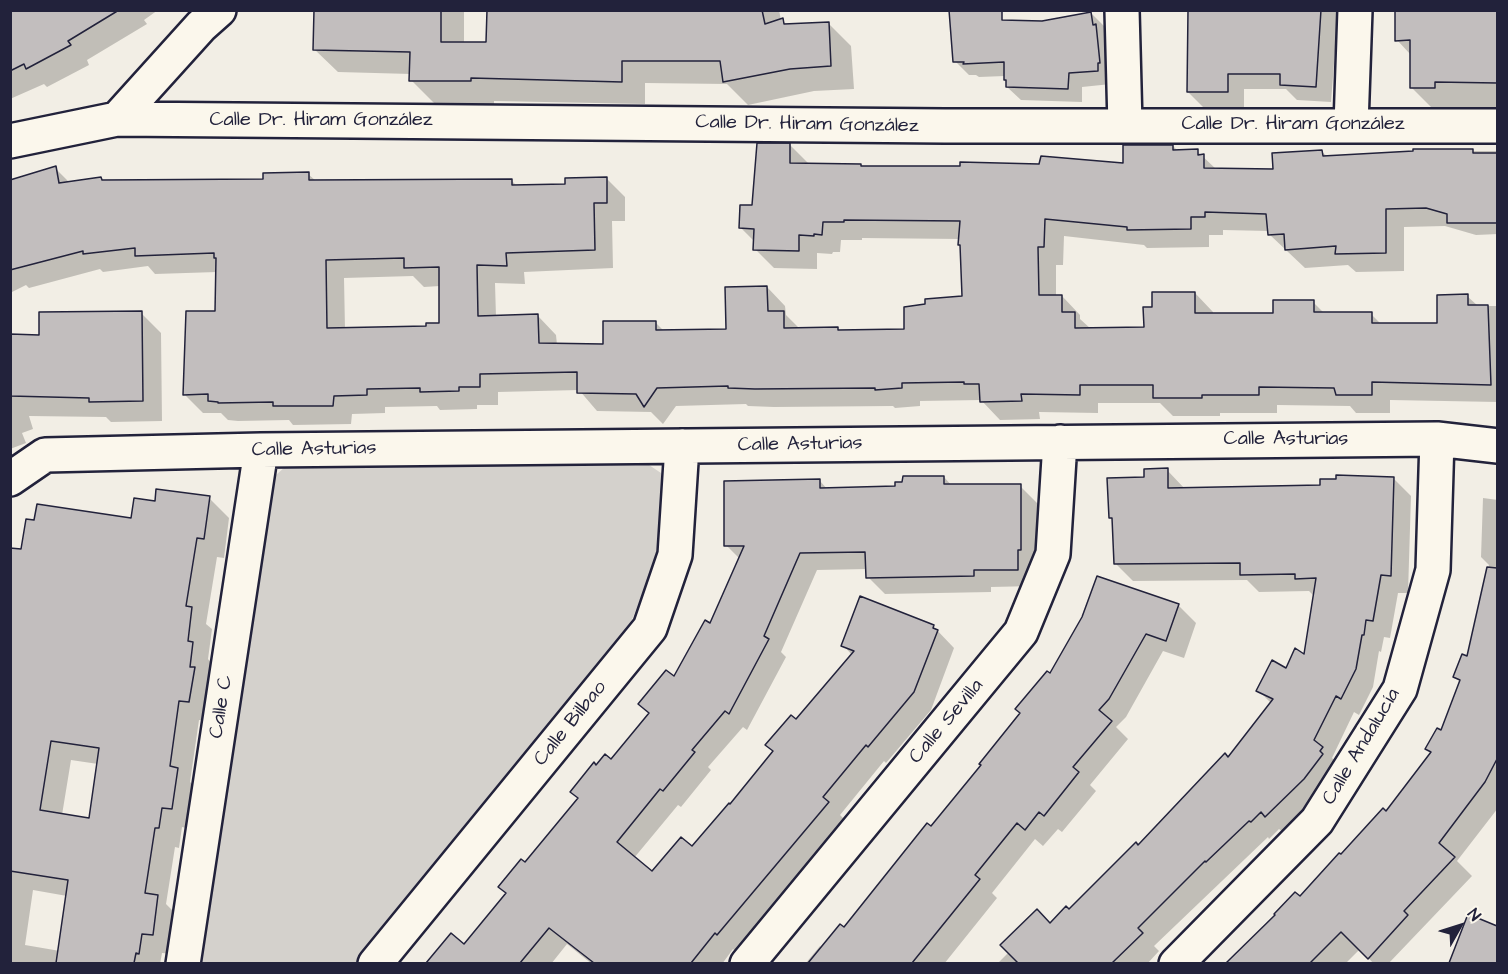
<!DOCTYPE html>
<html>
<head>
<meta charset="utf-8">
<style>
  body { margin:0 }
  #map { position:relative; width:1508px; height:974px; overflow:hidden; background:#f2eee5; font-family:"Architects Daughter",sans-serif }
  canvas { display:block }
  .frame { position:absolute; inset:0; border:12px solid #22223b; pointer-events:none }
  .north { position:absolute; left:1430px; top:896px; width:60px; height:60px; -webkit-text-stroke:4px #fbf7ec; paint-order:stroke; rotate:51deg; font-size:16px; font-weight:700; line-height:24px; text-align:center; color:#22223b }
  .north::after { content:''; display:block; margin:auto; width:21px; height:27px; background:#22223b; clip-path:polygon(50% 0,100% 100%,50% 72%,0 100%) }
</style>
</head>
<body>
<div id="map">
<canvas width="1508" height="974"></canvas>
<div class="frame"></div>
<div class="north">N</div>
</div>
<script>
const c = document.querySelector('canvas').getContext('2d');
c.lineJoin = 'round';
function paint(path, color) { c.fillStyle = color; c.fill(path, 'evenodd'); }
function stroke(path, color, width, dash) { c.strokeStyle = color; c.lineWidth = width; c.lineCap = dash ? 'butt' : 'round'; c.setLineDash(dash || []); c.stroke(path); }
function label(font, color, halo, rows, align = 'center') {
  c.font = font + ' "Architects Daughter",sans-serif'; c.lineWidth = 6; c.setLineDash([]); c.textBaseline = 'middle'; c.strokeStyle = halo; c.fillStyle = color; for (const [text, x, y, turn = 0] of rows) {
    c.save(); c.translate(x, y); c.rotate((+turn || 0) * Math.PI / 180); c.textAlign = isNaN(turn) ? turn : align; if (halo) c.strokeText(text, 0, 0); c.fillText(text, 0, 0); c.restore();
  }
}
paint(new Path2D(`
  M 646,463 L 661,473 L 662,529 L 651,572 L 629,627 L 359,963 L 193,964 L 267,483 L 285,467 Z`), '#d4d1cc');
paint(new Path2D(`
  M 10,10 L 158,10 L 144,20 L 147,24 L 87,60 L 89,65 L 47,87 L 44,84 L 10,99 Z
  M 315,10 L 464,10 L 464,44 L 488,44 L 489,10 L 779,10 L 781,20 L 788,25 L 828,23 L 851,46 L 854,89 L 814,91 L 748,105 L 727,84 L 645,83 L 645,104 L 494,101 L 494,104 L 434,103 L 411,80 L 411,74 L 338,72 L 314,49 Z
  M 951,10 L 1005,10 L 985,21 L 1041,22 L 1090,12 L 1104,26 L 1105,36 L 1109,40 L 1111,84 L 1082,87 L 1082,102 L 1021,100 L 1007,87 L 1005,76 L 979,77 L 976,75 L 969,75 L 955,61 Z
  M 1189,10 L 1344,10 L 1344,37 L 1336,38 L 1331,102 L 1297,100 L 1286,89 L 1244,89 L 1244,107 L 1204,108 L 1188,92 Z
  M 1397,10 L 1498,10 L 1498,107 L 1459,107 L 1459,113 L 1436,112 L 1411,87 L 1411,55 L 1397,40 Z
  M 790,145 L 809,164 L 861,167 L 1125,165 L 1173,146 L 1178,151 L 1197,151 L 1217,170 L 1274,171 L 1322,152 L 1328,157 L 1414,152 L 1414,151 L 1498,151 L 1498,234 L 1476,235 L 1445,226 L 1404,227 L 1404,271 L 1356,272 L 1348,265 L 1305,268 L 1269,234 L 1269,231 L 1223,230 L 1223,235 L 1209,235 L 1209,247 L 1147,248 L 1144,245 L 1064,236 L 1063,265 L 1056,265 L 1056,296 L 1062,296 L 1080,315 L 1080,319 L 1091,329 L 1145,328 L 1153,308 L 1195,293 L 1213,312 L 1213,315 L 1274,314 L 1313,302 L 1324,313 L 1371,314 L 1382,325 L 1439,324 L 1467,296 L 1478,306 L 1498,306 L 1498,402 L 1390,400 L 1390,413 L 1356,413 L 1350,406 L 1277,405 L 1277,413 L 1220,413 L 1220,416 L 1173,416 L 1160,403 L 1098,403 L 1098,413 L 1039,412 L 1040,419 L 1000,420 L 981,400 L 920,401 L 920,406 L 895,408 L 893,406 L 774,407 L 748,406 L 746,404 L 676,406 L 663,424 L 651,412 L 597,411 L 579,390 L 498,392 L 498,405 L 477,405 L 477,409 L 440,410 L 437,406 L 385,407 L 385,413 L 352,414 L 351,424 L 293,425 L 289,420 L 238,421 L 228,420 L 221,413 L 203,413 L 184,394 L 217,312 L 217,272 L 155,274 L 148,266 L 103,272 L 100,269 L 29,288 L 26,285 L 10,293 L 10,181 L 55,168 L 70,183 L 101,178 L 104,181 L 265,180 L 308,174 L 316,181 L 512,181 L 518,187 L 567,185 L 606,178 L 625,197 L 625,221 L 612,221 L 613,268 L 524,272 L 525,284 L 495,283 L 496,317 L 538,316 L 556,335 L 557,345 L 605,346 L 655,322 L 664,331 L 728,330 L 767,287 L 785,306 L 786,315 L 800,329 L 837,328 L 840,332 L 906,330 L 963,297 L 960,239 L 862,238 L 862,240 L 841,240 L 840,252 L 833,252 L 832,254 L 817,253 L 817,269 L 774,268 L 755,249 L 755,242 L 741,228 ZM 413,276 L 424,287 L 440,286 L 440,324 L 427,328 L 345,329 L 344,278 Z
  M 141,313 L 161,333 L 162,421 L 111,422 L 106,417 L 29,416 L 33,429 L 22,433 L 26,443 L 10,449 L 10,335 L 40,336 Z
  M 1167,470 L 1185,489 L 1322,487 L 1393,478 L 1411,496 L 1408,593 L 1398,593 L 1390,638 L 1384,637 L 1381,652 L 1379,651 L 1373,687 L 1359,715 L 1354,712 L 1332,758 L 1340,766 L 1339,773 L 1284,833 L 1279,829 L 1269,839 L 1268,837 L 1154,946 L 1159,951 L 1147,964 L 997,964 L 1009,952 L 1069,911 L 1228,759 L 1271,703 L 1258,690 L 1305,656 L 1315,597 L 1309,591 L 1259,592 L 1247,580 L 1133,581 L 1115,563 L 1114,521 L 1110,518 L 1146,478 Z
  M 944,477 L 952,486 L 1020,486 L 1037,503 L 1038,567 L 1035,586 L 991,587 L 991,592 L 885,594 L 868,577 L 867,569 L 817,570 L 781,652 L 786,657 L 747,730 L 743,727 L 708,767 L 711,770 L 681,807 L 678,805 L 634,858 L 652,874 L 692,848 L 730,806 L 797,721 L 852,655 L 843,645 L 933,626 L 954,648 L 931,710 L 886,763 L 884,761 L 840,815 L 845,820 L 735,951 L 733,949 L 722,964 L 592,964 L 567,944 L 551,964 L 428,964 L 452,935 L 464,946 L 507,894 L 525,864 L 579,799 L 572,792 L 597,767 L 611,761 L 650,714 L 711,625 L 740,559 L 726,545 L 820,481 L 828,490 L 896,488 Z
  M 209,498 L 229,518 L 224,558 L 217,557 L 206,624 L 212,629 L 208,659 L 212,664 L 209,721 L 199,720 L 190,782 L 197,789 L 191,829 L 182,827 L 179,848 L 175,847 L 166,904 L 178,916 L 173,954 L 162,953 L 160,964 L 10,964 L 10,549 L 22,551 L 133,520 L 156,503 ZM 71,760 L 98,764 L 90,819 L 62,815 ZM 33,890 L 67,896 L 60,951 L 25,945 Z
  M 1483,498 L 1498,500 L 1498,808 L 1457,861 L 1472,876 L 1388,964 L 1374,964 L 1360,949 L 1345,964 L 1228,964 L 1277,915 L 1301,898 L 1341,856 L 1386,813 L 1432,754 L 1427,749 L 1442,732 L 1460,682 L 1455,676 L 1468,658 L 1489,565 L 1481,557 Z
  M 1178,605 L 1196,623 L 1184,658 L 1163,651 L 1126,717 L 1116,727 L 1128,739 L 1090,785 L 1096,791 L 1062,832 L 1058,829 L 1043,846 L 1035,839 L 992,893 L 997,898 L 944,964 L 805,964 L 820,946 L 822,949 L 844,929 L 931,828 L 983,766 L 1050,676 Z
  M 1469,916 L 1498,928 L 1498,964 L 1451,964 Z`), '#0003');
const building = new Path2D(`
  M 10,10 L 119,10 L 68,41 L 71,45 L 26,69 L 24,64 L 10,71 Z
  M 314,10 L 441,10 L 441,42 L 486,42 L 487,10 L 762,10 L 765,24 L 783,18 L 784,24 L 829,22 L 831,66 L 790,69 L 723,82 L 720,61 L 622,61 L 622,82 L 471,78 L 471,81 L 409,81 L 410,52 L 313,50 Z
  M 949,10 L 1002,10 L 1002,20 L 1042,21 L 1091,12 L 1093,25 L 1096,24 L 1100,63 L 1098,63 L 1098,71 L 1069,73 L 1068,89 L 1006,87 L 1006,80 L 1004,80 L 1004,62 L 963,64 L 964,62 L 953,62 Z
  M 1188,10 L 1321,10 L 1316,87 L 1280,85 L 1280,74 L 1228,74 L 1228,92 L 1187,92 Z
  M 1395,10 L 1497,11 L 1497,83 L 1435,82 L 1435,88 L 1410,88 L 1410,40 L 1395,41 Z
  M 757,143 L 790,143 L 790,163 L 861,164 L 861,166 L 960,166 L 960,162 L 1039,164 L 1041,156 L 1123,163 L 1123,145 L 1173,145 L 1173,150 L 1198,149 L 1198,155 L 1204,154 L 1204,168 L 1273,169 L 1272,153 L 1322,150 L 1323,156 L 1413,151 L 1413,149 L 1473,149 L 1473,153 L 1497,153 L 1497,223 L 1447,223 L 1447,214 L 1426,208 L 1386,209 L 1386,253 L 1335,254 L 1336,246 L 1285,250 L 1284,234 L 1268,235 L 1266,214 L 1205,212 L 1205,217 L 1191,217 L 1191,229 L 1127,230 L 1127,227 L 1045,219 L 1044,247 L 1038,247 L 1039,295 L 1062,295 L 1062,312 L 1075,312 L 1075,328 L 1144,327 L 1143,307 L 1152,307 L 1152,292 L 1195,292 L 1195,313 L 1273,313 L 1273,300 L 1314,300 L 1314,312 L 1372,312 L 1372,323 L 1437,323 L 1437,295 L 1468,294 L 1468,305 L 1488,305 L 1491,385 L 1372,382 L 1372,395 L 1336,395 L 1334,388 L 1259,387 L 1259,395 L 1202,395 L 1202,398 L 1153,398 L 1153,385 L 1080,385 L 1080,395 L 1021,394 L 1022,401 L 980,402 L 979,384 L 964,384 L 964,382 L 902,383 L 902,388 L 875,390 L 875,388 L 755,389 L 728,388 L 728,386 L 657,388 L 644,407 L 636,394 L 577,393 L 577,372 L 480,374 L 480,387 L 459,387 L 459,391 L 420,392 L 420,388 L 367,389 L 367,395 L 334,396 L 333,406 L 273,406 L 273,402 L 218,403 L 218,402 L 208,401 L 208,394 L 183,395 L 186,311 L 215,311 L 216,258 L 214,258 L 214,253 L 135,256 L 135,248 L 83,254 L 83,251 L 10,270 L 10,180 L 56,166 L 59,183 L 101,177 L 102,180 L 263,179 L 263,173 L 309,172 L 309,180 L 512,179 L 512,185 L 565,184 L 565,178 L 607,177 L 607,203 L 594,203 L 595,250 L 506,253 L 507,266 L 477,265 L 478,316 L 538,314 L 539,343 L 603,344 L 603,321 L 656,321 L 656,330 L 726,329 L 725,287 L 767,286 L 768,311 L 784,311 L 784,328 L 838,327 L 838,330 L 904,329 L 904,307 L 925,304 L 925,299 L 962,296 L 960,245 L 958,245 L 960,221 L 844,220 L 844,222 L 823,222 L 822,235 L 814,234 L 814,236 L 799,235 L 799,251 L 753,250 L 754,229 L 739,228 L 740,205 L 752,205 ZM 404,258 L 404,268 L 439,267 L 439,323 L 426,323 L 426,326 L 327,328 L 326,260 Z
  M 142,311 L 143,401 L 89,402 L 89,398 L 10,396 L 10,334 L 39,335 L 39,312 Z
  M 1168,468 L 1168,488 L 1320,485 L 1320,479 L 1336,479 L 1336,475 L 1394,477 L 1391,576 L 1381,575 L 1373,621 L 1366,620 L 1364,635 L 1362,635 L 1356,669 L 1341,699 L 1336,696 L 1314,740 L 1323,747 L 1320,751 L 1323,754 L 1304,779 L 1265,817 L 1261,812 L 1251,822 L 1249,821 L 1206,862 L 1205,861 L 1138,928 L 1143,933 L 1112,963 L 1018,963 L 1000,945 L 1037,909 L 1050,923 L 1066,906 L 1069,909 L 1136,842 L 1138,845 L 1225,753 L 1228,757 L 1273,699 L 1256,691 L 1272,660 L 1286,668 L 1295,648 L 1304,654 L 1316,578 L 1295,579 L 1295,574 L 1240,575 L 1240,563 L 1114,564 L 1112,518 L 1109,518 L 1107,478 L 1144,477 L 1144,469 Z
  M 903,476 L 944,476 L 944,484 L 1021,484 L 1021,550 L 1018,550 L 1018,570 L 974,570 L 974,576 L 866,578 L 865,552 L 800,553 L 764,636 L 769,639 L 729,714 L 725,711 L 692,750 L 695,752 L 663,791 L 660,789 L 617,842 L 652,871 L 681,837 L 692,846 L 729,803 L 730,804 L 773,751 L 765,745 L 791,715 L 796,719 L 854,651 L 841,646 L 860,596 L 934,625 L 933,628 L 938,630 L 914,692 L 868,747 L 866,745 L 823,797 L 829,802 L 717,935 L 715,933 L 691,963 L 594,963 L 549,928 L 520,963 L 426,963 L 451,933 L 464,944 L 506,893 L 498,887 L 521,859 L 525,862 L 578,798 L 570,792 L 594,762 L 596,765 L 605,754 L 611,759 L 649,713 L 638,704 L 666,670 L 674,676 L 705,620 L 710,623 L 744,546 L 724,546 L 724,481 L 820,479 L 820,488 L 895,486 L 895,482 L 902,482 Z
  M 156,489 L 210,496 L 204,539 L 197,538 L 186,606 L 192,607 L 188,641 L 193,642 L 190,667 L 195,667 L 189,702 L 179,701 L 170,766 L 178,768 L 172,809 L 162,808 L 159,828 L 155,828 L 145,893 L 158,895 L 153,935 L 142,934 L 139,954 L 136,953 L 134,963 L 56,963 L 68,880 L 10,871 L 10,548 L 21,549 L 26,519 L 34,520 L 37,504 L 131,518 L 134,498 L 155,501 ZM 51,741 L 99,748 L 89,818 L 40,810 Z
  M 1487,567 L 1497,568 L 1497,759 L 1485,782 L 1439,843 L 1455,857 L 1404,911 L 1408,915 L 1368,959 L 1341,932 L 1310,963 L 1226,963 L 1275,915 L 1274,914 L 1295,892 L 1300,896 L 1339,853 L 1341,854 L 1383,808 L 1386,811 L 1431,752 L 1425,749 L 1437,728 L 1441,730 L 1460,680 L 1453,677 L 1462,654 L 1467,656 Z
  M 1097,576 L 1179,604 L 1166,641 L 1146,634 L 1109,699 L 1099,710 L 1112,721 L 1073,767 L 1079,772 L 1044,816 L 1039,812 L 1025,830 L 1017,823 L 975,875 L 980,879 L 912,963 L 808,963 L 840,924 L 844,927 L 927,823 L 931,826 L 981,765 L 979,764 L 1020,713 L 1015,709 L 1047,671 L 1050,673 L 1082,617 Z
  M 1468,914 L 1497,926 L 1497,963 L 1449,963 Z`);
paint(building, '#c2bebe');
stroke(building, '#22223b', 1.5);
const minor = new Path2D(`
  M 1122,10 L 1125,125
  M 117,119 L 201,26 L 219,10
  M 1351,125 L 1355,10
  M 10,141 L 117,119 L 945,126 L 1498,126
  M 10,479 L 45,455 L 261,450 L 1437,439 L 1498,446
  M 183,964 L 261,450
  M 375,964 L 650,628 L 675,555 L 682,446
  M 747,964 L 1021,632 L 1053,554 L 1060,442
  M 1176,964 L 1317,821 L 1400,689 L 1433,570 L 1437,439`);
stroke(minor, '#22223b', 38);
stroke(minor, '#fbf7ec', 33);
label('20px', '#22223b', '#fbf7ec', [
  ["Calle Dr. Hiram González",321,121],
  ["Calle Dr. Hiram González",807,125,1],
  ["Calle Dr. Hiram González",1293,125],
  ["Calle Asturias",1286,440],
  ["Calle Asturias",800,445,-1],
  ["Calle Asturias",314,450,-1],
  ["Calle C",222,707,-81],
  ["Calle Sevilla",947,722,-50],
  ["Calle Bilbao",571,724,-51],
  ["Calle Andalucía",1362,747,-59]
]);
</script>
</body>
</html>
